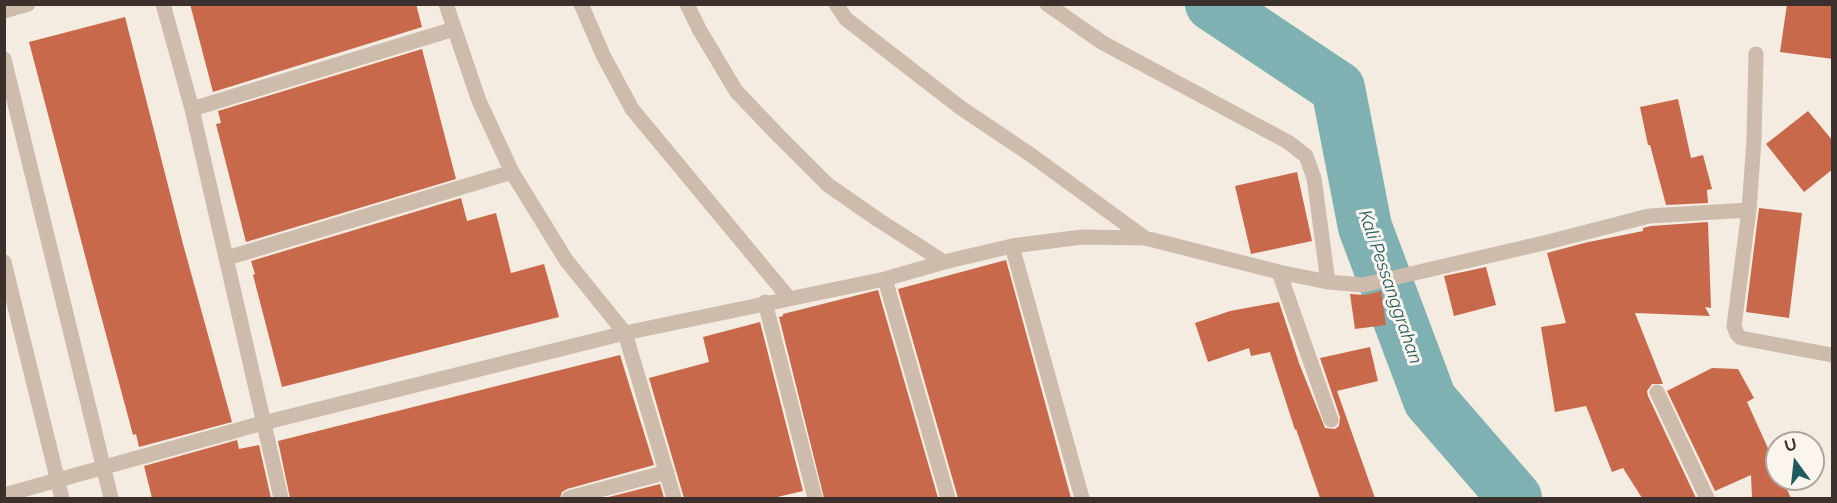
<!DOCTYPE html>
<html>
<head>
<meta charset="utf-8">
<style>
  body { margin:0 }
  #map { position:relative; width:1837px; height:503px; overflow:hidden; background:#f4ebe1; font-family:Raleway,sans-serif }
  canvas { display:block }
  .frame { position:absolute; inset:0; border:6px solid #3b302b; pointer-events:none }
  .north { position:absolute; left:1765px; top:431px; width:60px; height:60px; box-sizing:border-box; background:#fbf5ee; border:2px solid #aea6a0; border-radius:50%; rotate:345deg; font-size:16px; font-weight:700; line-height:24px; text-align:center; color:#3b302b }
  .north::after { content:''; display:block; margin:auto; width:21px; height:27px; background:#1f5a5e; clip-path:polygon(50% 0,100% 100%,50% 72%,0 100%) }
</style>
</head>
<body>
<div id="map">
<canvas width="1837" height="503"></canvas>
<div class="frame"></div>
<div class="north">U</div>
</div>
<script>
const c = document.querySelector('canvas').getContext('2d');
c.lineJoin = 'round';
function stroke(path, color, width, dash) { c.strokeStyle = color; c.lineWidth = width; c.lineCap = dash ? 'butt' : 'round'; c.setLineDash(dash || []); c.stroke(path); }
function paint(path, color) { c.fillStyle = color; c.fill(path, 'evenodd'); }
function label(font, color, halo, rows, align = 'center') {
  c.font = font + ' Raleway,sans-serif'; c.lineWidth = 6; c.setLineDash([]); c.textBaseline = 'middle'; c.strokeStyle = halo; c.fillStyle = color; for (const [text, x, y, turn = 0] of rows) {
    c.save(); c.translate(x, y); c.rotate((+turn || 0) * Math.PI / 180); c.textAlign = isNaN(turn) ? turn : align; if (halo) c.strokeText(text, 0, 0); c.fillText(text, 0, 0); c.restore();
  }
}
stroke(new Path2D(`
  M 1212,4 L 1338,88 L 1365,227 L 1430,400 L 1515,498`), '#7fb0b2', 54);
paint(new Path2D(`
  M 190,4 L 416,4 L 422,27 L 213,92 Z
  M 1787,4 L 1833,4 L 1833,59 L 1780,52 Z
  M 125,17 L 183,244 L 232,422 L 139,447 L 136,434 L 133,435 L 93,286 L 29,42 Z
  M 422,49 L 456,179 L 246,242 L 216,124 L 221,123 L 218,111 Z
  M 1678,99 L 1691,158 L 1703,155 L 1712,189 L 1707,190 L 1708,203 L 1666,205 L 1650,145 L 1648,145 L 1640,107 Z
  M 1808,111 L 1833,141 L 1833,169 L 1804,192 L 1766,144 Z
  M 1297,172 L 1312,241 L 1251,254 L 1235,186 Z
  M 461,198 L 467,221 L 496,213 L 511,273 L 544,264 L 559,317 L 282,387 L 253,275 L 255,274 L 251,261 Z
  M 1759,208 L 1802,213 L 1789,318 L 1746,312 Z
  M 1708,222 L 1711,308 L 1705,307 L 1710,316 L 1635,313 L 1663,384 L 1652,384 L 1647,391 L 1648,396 L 1696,498 L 1642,498 L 1623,468 L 1612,472 L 1586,406 L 1555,412 L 1541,327 L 1566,323 L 1547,253 L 1584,243 L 1643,231 L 1643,228 L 1651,226 Z
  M 1006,260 L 1052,428 L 1071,498 L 958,498 L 898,289 Z
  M 1486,267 L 1496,305 L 1454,316 L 1444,276 Z
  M 878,290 L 938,498 L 824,498 L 779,317 L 783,316 L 783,314 Z
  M 1381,291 L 1386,325 L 1355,329 L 1350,294 L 1365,295 Z
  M 1279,302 L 1299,363 L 1325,428 L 1335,429 L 1339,426 L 1340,417 L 1320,358 L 1370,347 L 1378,381 L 1337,391 L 1375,498 L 1320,498 L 1296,429 L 1295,430 L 1270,352 L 1251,356 L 1249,348 L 1208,362 L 1195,323 L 1230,311 Z
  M 760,322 L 803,491 L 773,498 L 684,498 L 649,378 L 709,362 L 703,337 Z
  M 620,355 L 654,465 L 567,489 L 562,492 L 560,498 L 290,498 L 278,441 Z
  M 1712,368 L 1738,369 L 1754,398 L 1747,402 L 1777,468 L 1777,479 L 1782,479 L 1791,498 L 1752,498 L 1751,475 L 1715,491 L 1667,391 Z
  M 237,440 L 239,449 L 259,445 L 271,498 L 152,498 L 144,466 Z
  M 660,484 L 664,498 L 605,498 Z`), '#c8694b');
stroke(new Path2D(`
  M 163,4 L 192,109 L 281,498
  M 446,4 L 479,101 L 512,172 L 566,260 L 625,333 L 674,498
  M 581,4 L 603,55 L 632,109 L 788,297
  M 687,4 L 699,29 L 736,91 L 775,132 L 828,185 L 877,219 L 944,262
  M 836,4 L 846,19 L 961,108 L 1031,155 L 1145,238 L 1279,272 L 1328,282 L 1363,285 L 1548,242 L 1649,216 L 1749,210
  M 1047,4 L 1103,43 L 1288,142 L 1306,156 L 1314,178 L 1328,282
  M 4,11 L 28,4
  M 1756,54 L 1754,140 L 1749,210 L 1734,326 L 1737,334 L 1741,338 L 1832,355
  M 4,59 L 111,498
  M 192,109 L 454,29
  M 1012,246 L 1082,498
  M 227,258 L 512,172
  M 4,262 L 62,498
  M 1279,272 L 1331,420
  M 885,279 L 948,498
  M 765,302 L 815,498
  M 1657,392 L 1707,498
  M 4,495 L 263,423 L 625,333 L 885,279 L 944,262 L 1012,246 L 1082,237 L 1145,238
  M 569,498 L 667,472`), '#cdbbac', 15);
label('italic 18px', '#1f5a5e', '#fbf5ee', [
  ["Kali Pessanggrahan",1390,287,71]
]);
</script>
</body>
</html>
